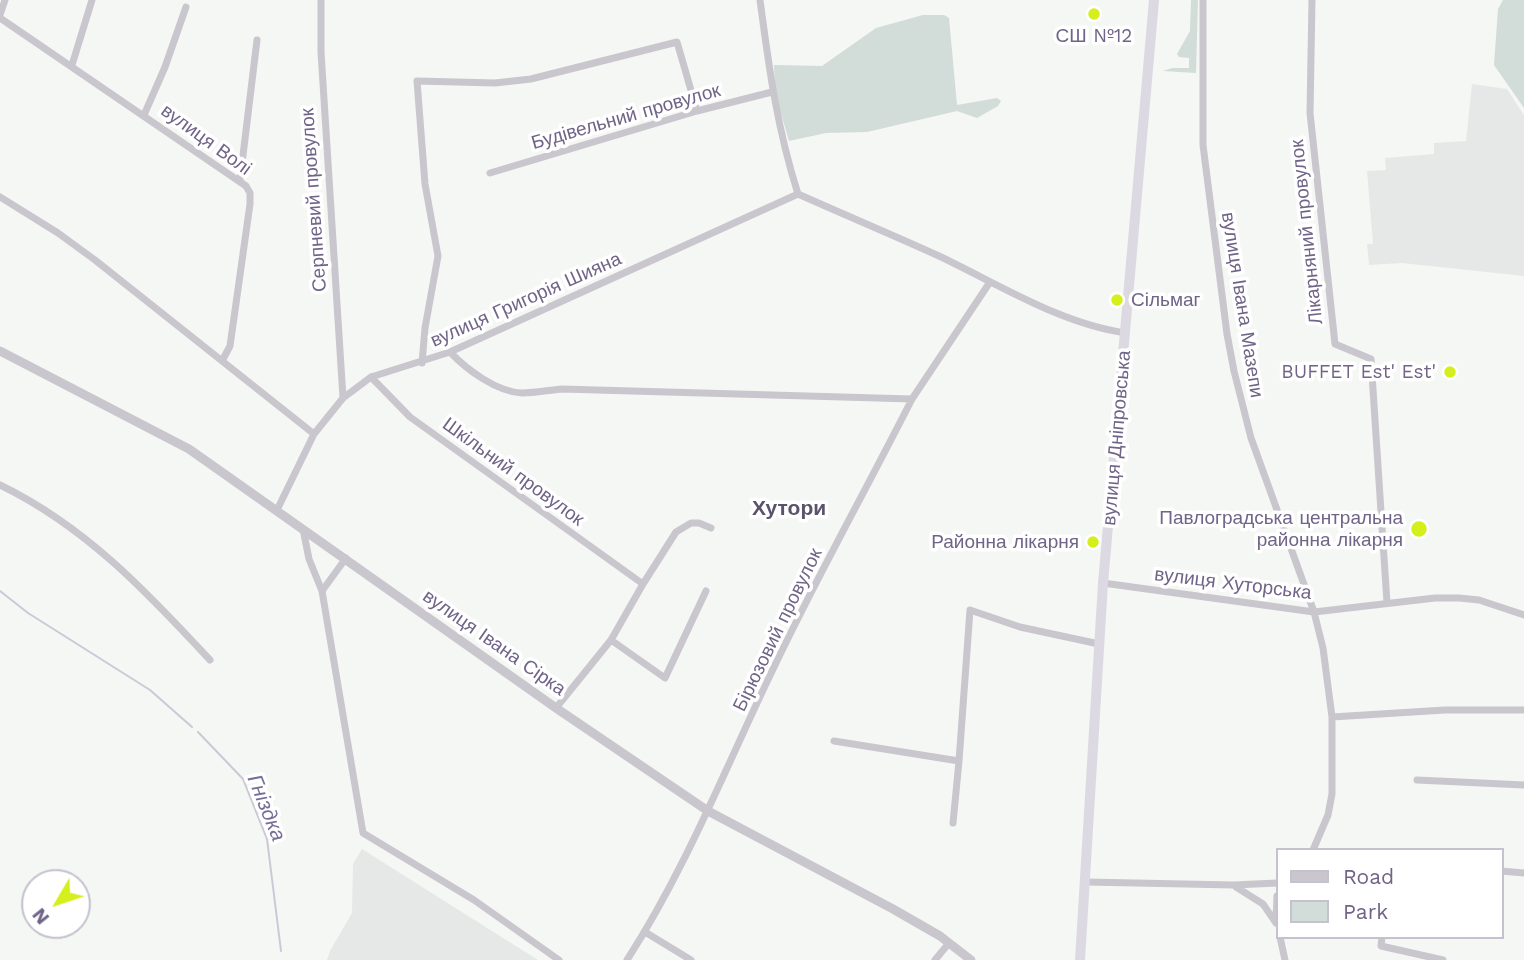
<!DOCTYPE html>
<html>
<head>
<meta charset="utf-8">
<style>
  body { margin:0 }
  #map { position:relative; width:1524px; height:960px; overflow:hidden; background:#f4f7f4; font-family:"Work Sans",sans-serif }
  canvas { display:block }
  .legend { position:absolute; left:1276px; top:848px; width:228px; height:91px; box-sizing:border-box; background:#fff; border:2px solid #c6c1cf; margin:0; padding:9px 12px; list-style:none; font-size:21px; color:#706487 }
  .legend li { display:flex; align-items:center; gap:14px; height:35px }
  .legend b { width:35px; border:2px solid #c6c1cf }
  .north { position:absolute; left:21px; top:869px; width:70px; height:70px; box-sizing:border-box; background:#fff; border:2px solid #c6c1cf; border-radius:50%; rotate:231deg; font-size:19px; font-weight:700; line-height:28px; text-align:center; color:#706487 }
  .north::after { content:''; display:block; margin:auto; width:24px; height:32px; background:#d4ef1c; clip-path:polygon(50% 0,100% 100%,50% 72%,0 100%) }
</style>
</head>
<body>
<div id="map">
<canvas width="1524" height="960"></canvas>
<ul class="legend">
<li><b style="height:9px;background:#c9c6cd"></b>Road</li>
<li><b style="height:19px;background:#d2dcd8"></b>Park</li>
</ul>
<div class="north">N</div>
</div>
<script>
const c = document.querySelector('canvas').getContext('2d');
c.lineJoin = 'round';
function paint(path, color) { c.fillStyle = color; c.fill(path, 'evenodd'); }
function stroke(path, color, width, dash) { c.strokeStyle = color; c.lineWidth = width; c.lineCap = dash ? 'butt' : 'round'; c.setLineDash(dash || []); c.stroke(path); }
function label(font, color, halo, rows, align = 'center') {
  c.font = font + ' "Work Sans",sans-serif'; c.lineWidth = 7; c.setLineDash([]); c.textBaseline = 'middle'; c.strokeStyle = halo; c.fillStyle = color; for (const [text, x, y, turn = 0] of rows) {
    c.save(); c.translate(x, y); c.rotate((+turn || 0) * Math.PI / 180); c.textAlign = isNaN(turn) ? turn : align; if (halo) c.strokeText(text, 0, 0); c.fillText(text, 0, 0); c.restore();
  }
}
paint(new Path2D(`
  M 1472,84 L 1507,89 L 1524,115 L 1524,276 L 1402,263 L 1369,265 L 1367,244 L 1373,244 L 1367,171 L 1386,170 L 1385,158 L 1434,154 L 1434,143 L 1466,141 Z
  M 362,849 L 538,960 L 327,960 L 330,951 L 352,913 L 353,864 Z`), '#e6e8e7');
paint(new Path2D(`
  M 1191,0 L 1198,0 L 1196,73 L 1163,71 L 1172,68 L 1189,68 L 1189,58 L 1179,57 L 1177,54 L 1190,31 Z
  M 1503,0 L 1524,0 L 1524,108 L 1494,65 L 1498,9 Z
  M 923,15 L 944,15 L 949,18 L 957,105 L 997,98 L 1001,101 L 998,106 L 977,118 L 957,111 L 867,132 L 826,133 L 789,141 L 775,93 L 774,65 L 822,66 L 876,28 Z`), '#d2dcd8');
stroke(new Path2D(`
  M 0,591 L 28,613 L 150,690 L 192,727
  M 198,732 L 243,779 L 267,839 L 281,951`), '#ccc9d6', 2);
stroke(new Path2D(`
  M 321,0 L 321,52 L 343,398
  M 760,0 C 769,68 777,128 798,194
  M 1203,0 L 1203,145 L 1227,334 L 1234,371 L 1251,438 L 1314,612 L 1323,648 L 1332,717 L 1332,794 L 1328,815 L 1313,850
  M 1312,0 L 1310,113 L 1335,344 L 1371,359 L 1387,603
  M 0,15 L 5,0
  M 0,18 L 246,186 L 250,193 L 250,204 L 230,346 L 222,361
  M 72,65 L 92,0
  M 144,115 L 165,67 L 186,7
  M 490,173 L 697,111 L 772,92
  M 240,180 L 257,40
  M 0,197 L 58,233 L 95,260 L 314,434 L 343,398 L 371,377 L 450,352 L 798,194 C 845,215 893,235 939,256 C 998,284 1061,324 1126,333
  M 450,352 C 467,370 497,392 522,393 C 535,393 549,390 562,389 L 912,399 C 867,488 818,575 775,665 C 727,764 687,867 627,960
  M 422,363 L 425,328 L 438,256 L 425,184 L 417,81 L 495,83 L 531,79 L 677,42 L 697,111
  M 371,377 L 410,417 L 643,584
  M 912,399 L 990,282
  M 0,485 C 85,526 147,592 210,660
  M 277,510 L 314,434
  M 303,529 L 309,559 L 322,591 L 363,833 L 474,900 L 559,960
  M 1103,583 L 1314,612 L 1435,598 L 1459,598 L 1479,600 L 1524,615
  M 322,591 L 346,558
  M 611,640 L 665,678 L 706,591
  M 556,708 L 611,640 L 643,584 L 676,532 L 691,523 L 699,523 L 711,528
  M 1332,717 L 1445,710 L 1524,710
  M 834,741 L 959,761 L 953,823
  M 959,761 L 970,610 L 1020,627 L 1099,644
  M 1417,780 L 1524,785
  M 1501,871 L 1524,873
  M 1086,882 L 1234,885 L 1277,883
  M 1236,887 L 1263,904 L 1276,923
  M 1276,920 L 1277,896
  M 645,932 L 691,960
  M 1280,937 L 1285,960
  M 1382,937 L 1381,946 L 1443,960
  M 935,960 L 949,943`), '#c9c6cd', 7);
stroke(new Path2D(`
  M 0,351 L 189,449 L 556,708 L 708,811 L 893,909 L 940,936 L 971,960`), '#c9c6cd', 9);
stroke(new Path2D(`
  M 1080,960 L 1103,583 L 1154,0`), '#dcd9e2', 10);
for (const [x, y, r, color] of [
  [1094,14,7,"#d4ef1c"],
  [1117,300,7,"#d4ef1c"],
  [1450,372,7,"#d4ef1c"],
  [1419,529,9,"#d4ef1c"],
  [1093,542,7,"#d4ef1c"]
]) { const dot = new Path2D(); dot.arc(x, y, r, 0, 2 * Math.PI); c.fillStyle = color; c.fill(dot); stroke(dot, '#fff', 2.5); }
label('19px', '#706487', '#fff', [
  ["СШ №12",1094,36,"center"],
  ["Сільмаг",1131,300,"left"],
  ["BUFFET Est' Est'",1436,372],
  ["Павлоградська центральна",1403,518],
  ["районна лікарня",1403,540],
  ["Районна лікарня",1079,542]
], 'right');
label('19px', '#706487', '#fff', [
  ["Будівельний провулок",626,117,-16],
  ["вулиця Волі",206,140,36],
  ["Серпневий провулок",314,200,-94],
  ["Лікарняний провулок",1307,232,-96],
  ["вулиця Григорія Шияна",526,300,-24],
  ["вулиця Івана Мазепи",1242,305,81],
  ["вулиця Дніпровська",1117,438,-85],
  ["Шкільний провулок",513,472,36],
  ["вулиця Хуторська",1233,584,7],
  ["Бірюзовий провулок",778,630,-64],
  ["вулиця Івана Сірка",494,643,35]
]);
label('bold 21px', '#5b526b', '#fff', [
  ["Хутори",789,509]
]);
label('italic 21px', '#766e98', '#fff', [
  ["Гніздка",266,808,68]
]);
</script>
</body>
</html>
